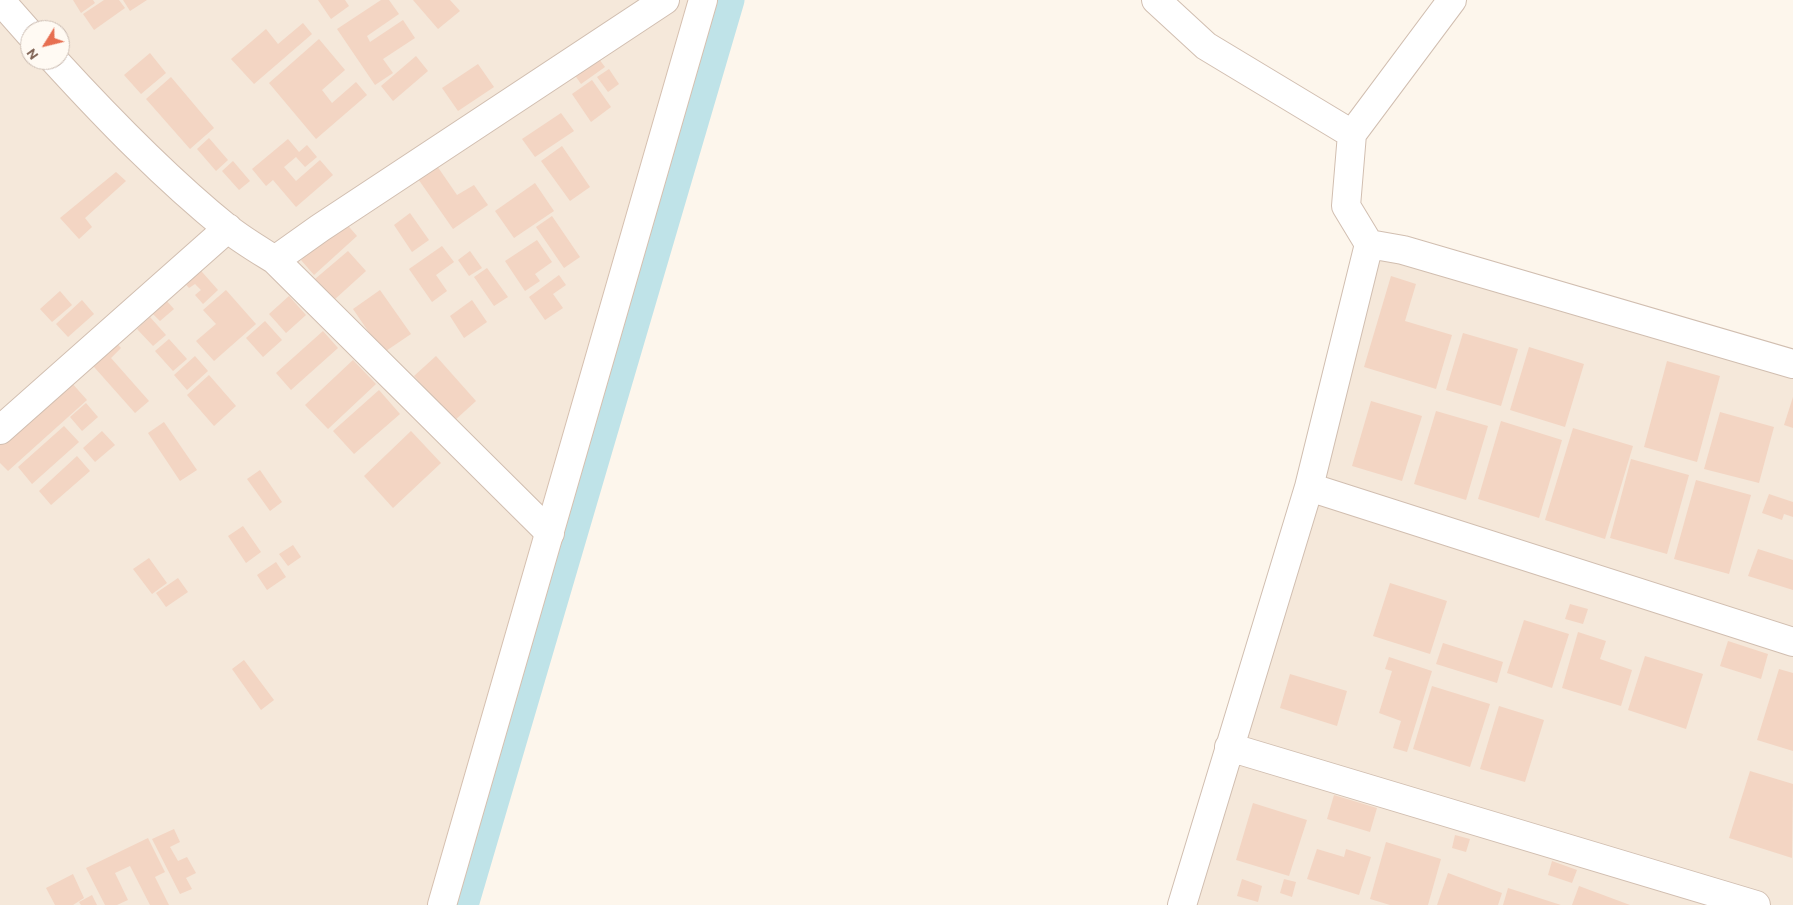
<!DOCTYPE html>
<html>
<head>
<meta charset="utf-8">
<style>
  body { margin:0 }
  #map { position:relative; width:1793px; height:905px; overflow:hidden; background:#fdf6ec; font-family:Overpass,sans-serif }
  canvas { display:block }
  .north { position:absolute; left:20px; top:20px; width:50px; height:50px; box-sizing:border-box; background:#fffaf3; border:1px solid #cabbb1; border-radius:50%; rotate:234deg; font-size:14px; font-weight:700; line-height:20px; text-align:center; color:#7a5c4d }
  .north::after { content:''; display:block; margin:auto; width:18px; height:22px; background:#e76f51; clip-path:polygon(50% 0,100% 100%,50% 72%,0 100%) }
</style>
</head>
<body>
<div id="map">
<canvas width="1793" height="905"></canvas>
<div class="north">N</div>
</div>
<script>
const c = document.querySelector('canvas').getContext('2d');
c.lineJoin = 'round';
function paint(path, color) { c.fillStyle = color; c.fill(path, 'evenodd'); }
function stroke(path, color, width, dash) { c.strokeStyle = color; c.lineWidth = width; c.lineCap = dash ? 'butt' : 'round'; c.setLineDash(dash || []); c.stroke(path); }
paint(new Path2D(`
  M 0,0 L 703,0 L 442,905 L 0,905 ZM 30,30 L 60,30 L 60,60 L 30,60 Z
  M 1369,244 L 1793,364 L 1793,905 L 1182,905 Z`), '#f5e8da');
stroke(new Path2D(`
  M 463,905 L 729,0`), '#bfe3e8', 31);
paint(new Path2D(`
  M 73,0 L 93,0 L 95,3 L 81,13 Z
  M 104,0 L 119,0 L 125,8 L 94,30 L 83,14 Z
  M 123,0 L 147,0 L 130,11 Z
  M 318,0 L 345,0 L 349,6 L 331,19 Z
  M 381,0 L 389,0 L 399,14 L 367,36 L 370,42 L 403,20 L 415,38 L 383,59 L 393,73 L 375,85 L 337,29 Z
  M 413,0 L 450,0 L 460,11 L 438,29 Z
  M 303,23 L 312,34 L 254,84 L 231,59 L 266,29 L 278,44 Z
  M 319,39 L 345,70 L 322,90 L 332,103 L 356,82 L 367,95 L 316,139 L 269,83 Z
  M 150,53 L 166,73 L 141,94 L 124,75 Z
  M 596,55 L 605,67 L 581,84 L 572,71 Z
  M 416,56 L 428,71 L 393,101 L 381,86 Z
  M 478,64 L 494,87 L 458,111 L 442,88 Z
  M 609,69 L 619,84 L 608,92 L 597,77 Z
  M 171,77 L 214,128 L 190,149 L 146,99 Z
  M 592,80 L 611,107 L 591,122 L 572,94 Z
  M 561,113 L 574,131 L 535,157 L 522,139 Z
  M 209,138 L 228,160 L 216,171 L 197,149 Z
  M 288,139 L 299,152 L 307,145 L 317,157 L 305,167 L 296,157 L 284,167 L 296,181 L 320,160 L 333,175 L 296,207 L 273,180 L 266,186 L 252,169 Z
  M 562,146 L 590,187 L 570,201 L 541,161 Z
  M 233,161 L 250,181 L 239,190 L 222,171 Z
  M 435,163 L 457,195 L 474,185 L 488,205 L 453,229 L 416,176 Z
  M 116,172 L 126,181 L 85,218 L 92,227 L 79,239 L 60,218 Z
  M 535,183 L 554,211 L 514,238 L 495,211 Z
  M 410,213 L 429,240 L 412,252 L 394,225 Z
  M 552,216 L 580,257 L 564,268 L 536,227 Z
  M 344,221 L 357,236 L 314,275 L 301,260 Z
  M 537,240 L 552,262 L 535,274 L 540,281 L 525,291 L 505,261 Z
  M 442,246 L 454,262 L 436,275 L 447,291 L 432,302 L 409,269 Z
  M 348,251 L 366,271 L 334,300 L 315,279 Z
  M 470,251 L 482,268 L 469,276 L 458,260 Z
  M 195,264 L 218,290 L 203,304 L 195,295 L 201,290 L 195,284 L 189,288 L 180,278 Z
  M 487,268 L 508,297 L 494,306 L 474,277 Z
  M 559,275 L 566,285 L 553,294 L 563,308 L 545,320 L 529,297 Z
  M 1391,276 L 1416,284 L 1405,321 L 1452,335 L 1436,389 L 1364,367 Z
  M 226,290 L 256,324 L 214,361 L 196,341 L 216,324 L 203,310 Z
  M 380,290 L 411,334 L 383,353 L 353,309 Z
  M 60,291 L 72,305 L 52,322 L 40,309 Z
  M 289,296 L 306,315 L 286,333 L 269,314 Z
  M 164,298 L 174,309 L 160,321 L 150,311 Z
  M 82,300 L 94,314 L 68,337 L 56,324 Z
  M 472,300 L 487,322 L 464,338 L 450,316 Z
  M 150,317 L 166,335 L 153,346 L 137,329 Z
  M 265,321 L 282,340 L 263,357 L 246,338 Z
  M 323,331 L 338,348 L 291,390 L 276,373 Z
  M 1463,333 L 1518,349 L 1501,406 L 1446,390 Z
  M 111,337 L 121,348 L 111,358 L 149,401 L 135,413 L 87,359 Z
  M 169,339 L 187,359 L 173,371 L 155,351 Z
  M 1529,347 L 1584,364 L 1565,427 L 1510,410 Z
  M 195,356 L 208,371 L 187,390 L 174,375 Z
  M 436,356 L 476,401 L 454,421 L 414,376 Z
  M 353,360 L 376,384 L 328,429 L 305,405 Z
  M 1667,361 L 1720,376 L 1697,462 L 1644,447 Z
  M 209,375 L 236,406 L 214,426 L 187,395 Z
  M 70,381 L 87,400 L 8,471 L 0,463 L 0,445 Z
  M 379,390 L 400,414 L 354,454 L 333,431 Z
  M 1793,397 L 1793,428 L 1784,425 Z
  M 1371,401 L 1422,416 L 1402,481 L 1352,466 Z
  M 86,403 L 98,417 L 82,431 L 70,417 Z
  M 1436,411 L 1488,426 L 1466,500 L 1414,484 Z
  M 1720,412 L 1774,427 L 1759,483 L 1704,469 Z
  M 1501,421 L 1562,440 L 1539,518 L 1478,499 Z
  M 164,422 L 197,470 L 180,481 L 148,433 Z
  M 64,426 L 79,442 L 32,484 L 18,467 Z
  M 1573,428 L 1633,446 L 1605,539 L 1545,520 Z
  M 102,431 L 115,445 L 95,462 L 83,448 Z
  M 411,431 L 441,463 L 393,508 L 364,476 Z
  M 77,456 L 90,471 L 51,505 L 39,491 Z
  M 1631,459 L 1689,475 L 1667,554 L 1610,538 Z
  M 260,470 L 282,502 L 270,511 L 247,479 Z
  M 1696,480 L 1751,495 L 1729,574 L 1674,559 Z
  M 1769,494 L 1793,502 L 1793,517 L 1784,514 L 1782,520 L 1762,513 Z
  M 243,526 L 261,552 L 246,563 L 228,536 Z
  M 293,545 L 301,557 L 288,566 L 279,554 Z
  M 1758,549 L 1793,560 L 1793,590 L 1748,576 Z
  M 149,558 L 167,583 L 152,594 L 133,569 Z
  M 276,562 L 286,577 L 267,590 L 257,575 Z
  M 178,578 L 188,592 L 166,607 L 156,593 Z
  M 1390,583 L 1447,601 L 1430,654 L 1373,636 Z
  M 1570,604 L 1588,609 L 1583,624 L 1565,619 Z
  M 1524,620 L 1569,634 L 1552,688 L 1507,673 Z
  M 1578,632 L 1606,641 L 1600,659 L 1632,670 L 1621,706 L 1562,688 Z
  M 1728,641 L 1768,654 L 1761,679 L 1720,666 Z
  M 1443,643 L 1503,662 L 1497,683 L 1436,664 Z
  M 1645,656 L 1703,674 L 1686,729 L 1628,710 Z
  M 1389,657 L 1432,671 L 1407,752 L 1393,748 L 1401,721 L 1379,713 L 1392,671 L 1385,669 Z
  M 244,660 L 274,700 L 261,710 L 232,669 Z
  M 1779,669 L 1793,673 L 1793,751 L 1757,740 Z
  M 1290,674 L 1347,691 L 1337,726 L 1280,708 Z
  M 1432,686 L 1490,704 L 1470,767 L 1413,749 Z
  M 1499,706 L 1544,720 L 1525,782 L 1480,769 Z
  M 1750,771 L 1793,784 L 1792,858 L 1729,838 Z
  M 1334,795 L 1377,808 L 1370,832 L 1327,819 Z
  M 1253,803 L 1307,820 L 1289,876 L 1236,860 Z
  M 174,829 L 180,842 L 170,847 L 178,861 L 187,857 L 196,873 L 186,878 L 192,889 L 180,894 L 152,839 Z
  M 1455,835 L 1470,839 L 1466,852 L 1452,848 Z
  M 148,838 L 165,872 L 155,877 L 169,905 L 150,905 L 130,866 L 115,873 L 128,900 L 117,905 L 105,905 L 86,868 Z
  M 1386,842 L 1441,859 L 1428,905 L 1390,905 L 1370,899 Z
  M 1317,849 L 1344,857 L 1346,849 L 1371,857 L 1359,895 L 1307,879 Z
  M 1552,861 L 1577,870 L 1572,883 L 1548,875 Z
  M 1448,873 L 1502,893 L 1498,905 L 1437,905 Z
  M 73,874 L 84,898 L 73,905 L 55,905 L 46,888 Z
  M 1242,879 L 1262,886 L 1258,902 L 1237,896 Z
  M 1284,879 L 1296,882 L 1292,897 L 1280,893 Z
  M 1579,886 L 1630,905 L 1572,905 Z
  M 1508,888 L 1561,905 L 1503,905 Z
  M 92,895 L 97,905 L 81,905 L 79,902 Z`), '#f3d5c3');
const street = new Path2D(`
  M 0,0 L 30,34
  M 1156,0 L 1206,46 L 1352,134
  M 54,60 C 108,119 165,178 227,228 C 242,240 259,250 275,260 L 320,228 L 665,0
  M 1369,244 L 1403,250 L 1793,364
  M 275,260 L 550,533
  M 0,430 L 228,228
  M 1309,487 L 1793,642
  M 1229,747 L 1756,905
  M 1182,905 L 1309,487 L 1369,244 L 1346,206 L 1352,134 L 1452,0`);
const secondary = new Path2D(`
  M 442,905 L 703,0`);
stroke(street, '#d1beb0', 30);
stroke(secondary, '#d6c0b0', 30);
stroke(street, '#fff', 28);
stroke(secondary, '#fff', 28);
</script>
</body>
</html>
